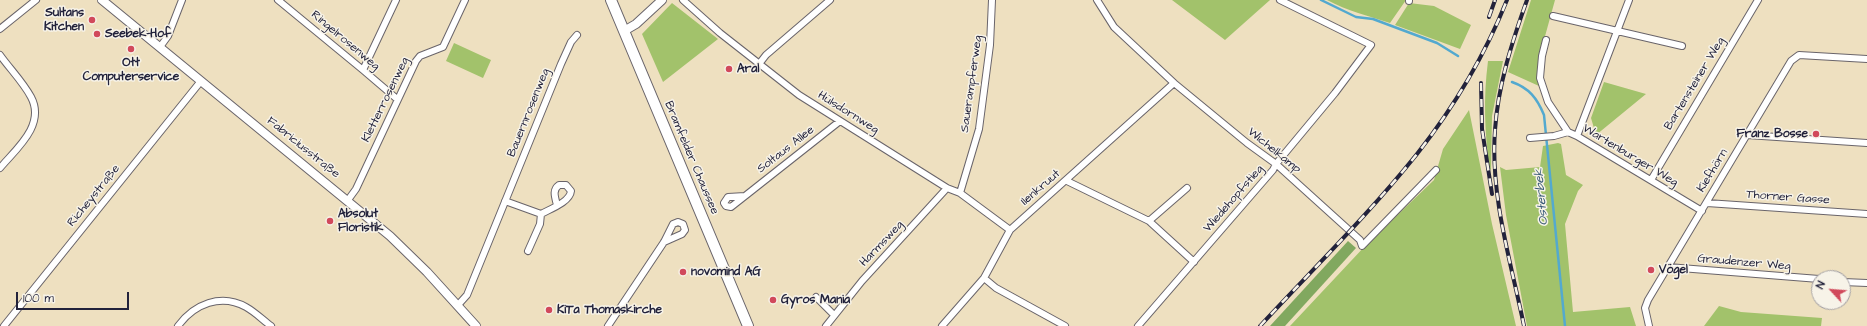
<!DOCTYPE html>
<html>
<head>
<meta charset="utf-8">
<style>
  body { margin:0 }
  #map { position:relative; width:1867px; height:326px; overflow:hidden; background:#eee0c0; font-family:"Architects Daughter",sans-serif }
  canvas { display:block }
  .north { position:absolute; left:1811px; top:270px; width:40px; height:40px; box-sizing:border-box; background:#f7f3e8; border:1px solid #a29fa3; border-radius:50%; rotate:296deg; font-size:11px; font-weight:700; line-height:16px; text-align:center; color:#22223b }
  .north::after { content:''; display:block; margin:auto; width:14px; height:18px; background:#d1495b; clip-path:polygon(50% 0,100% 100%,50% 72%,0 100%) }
  .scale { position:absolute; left:16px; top:292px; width:113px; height:18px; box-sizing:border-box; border:2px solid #22223b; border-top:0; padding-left:5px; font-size:12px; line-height:14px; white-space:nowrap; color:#22223b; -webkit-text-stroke:3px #f7f3e8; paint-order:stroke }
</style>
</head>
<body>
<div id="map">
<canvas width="1867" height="326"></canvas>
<div class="north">N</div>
<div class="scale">100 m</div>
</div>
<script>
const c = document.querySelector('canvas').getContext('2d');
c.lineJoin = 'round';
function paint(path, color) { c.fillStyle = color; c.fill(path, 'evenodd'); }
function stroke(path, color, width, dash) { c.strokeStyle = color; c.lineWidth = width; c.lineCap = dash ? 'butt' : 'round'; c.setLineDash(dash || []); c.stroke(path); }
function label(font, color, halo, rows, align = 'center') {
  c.font = font + ' "Architects Daughter",sans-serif'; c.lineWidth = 3; c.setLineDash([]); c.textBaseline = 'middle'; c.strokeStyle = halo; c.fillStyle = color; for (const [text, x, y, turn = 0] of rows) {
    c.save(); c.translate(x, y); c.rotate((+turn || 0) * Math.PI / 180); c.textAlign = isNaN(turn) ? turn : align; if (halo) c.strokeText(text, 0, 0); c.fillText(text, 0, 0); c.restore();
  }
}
paint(new Path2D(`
  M 1172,0 L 1270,0 L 1225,40 Z
  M 1327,0 L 1406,0 L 1390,23 C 1369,16 1347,11 1327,0 Z
  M 1531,0 L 1555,0 L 1539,58 L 1539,86 L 1508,72 Z
  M 672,3 L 718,39 L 663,82 L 642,34 Z
  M 1409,3 L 1434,6 L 1471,25 L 1460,49 L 1395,25 Z
  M 454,43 L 491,60 L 483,78 L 446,61 Z
  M 1488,61 L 1503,61 L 1492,116 L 1491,170 L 1489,168 C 1485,130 1483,100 1488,61 Z
  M 1604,82 L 1646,94 L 1596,135 L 1591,118 Z
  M 1469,110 L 1492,224 L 1516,326 L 1290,326 L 1366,245 L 1434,180 L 1443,149 Z
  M 1558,143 L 1561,144 L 1566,175 L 1583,185 L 1578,191 L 1565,224 L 1573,312 L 1630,307 L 1636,326 L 1527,326 L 1506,215 L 1500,167 L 1506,170 L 1540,167 L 1543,146 Z
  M 1719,306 L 1741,312 L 1822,318 L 1821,326 L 1704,326 Z`), '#a2c26b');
paint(new Path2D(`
  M 1348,241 L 1356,248 L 1285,326 L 1270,326 Z`), '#81a85f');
stroke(new Path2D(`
  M 1321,0 L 1356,17 L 1373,19 L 1437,43 L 1458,56
  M 1512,82 C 1529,88 1537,98 1544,115 L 1565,326`), '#53a9cf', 2.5);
const minor = new Path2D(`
  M 278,0 L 363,70 L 397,99
  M 683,0 L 720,33 L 799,95 L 947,188 L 960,193 L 1010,230
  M 1097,0 L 1114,27 L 1174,83 L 1247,143 L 1276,164 L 1360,240 L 1362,246 L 1436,170
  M 1409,1 L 1409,0
  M 1553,16 L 1682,46
  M 0,29 L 36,0
  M 1546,40 L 1542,56 L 1540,78 L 1548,102 L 1568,132 L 1577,136 L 1702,211
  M 160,47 L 168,36 L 182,0
  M 0,55 C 10,69 23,82 31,97 C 46,125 16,149 0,168
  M 759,64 L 766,55 L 830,0
  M 363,70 L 396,0
  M 1747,135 L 1867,143
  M 1577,136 L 1629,0
  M 1530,138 L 1554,136 L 1568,132
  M 1651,180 L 1758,0
  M 1067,181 L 1149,221 L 1194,262
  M 960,193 L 979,129 L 990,45 L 992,0
  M 745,196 L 731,207 L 726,206 L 724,203 L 728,197 L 745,196 L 840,121
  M 348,200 L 356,189 L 416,61 L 420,56 L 443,47 L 465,0
  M 505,201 L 541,214 C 550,209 570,202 571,191 L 566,185 L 559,185 C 552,190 555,197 557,205
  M 1707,203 L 1867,214
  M 1149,221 L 1187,188
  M 528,251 L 540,224 L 541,214
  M 1668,267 L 1819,279
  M 984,278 L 996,288 L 1065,326
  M 1843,282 L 1867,283
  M 816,297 L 834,315
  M 458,305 L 467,295 L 561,64 L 571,42 L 577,35
  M 4,326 L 201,81
  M 178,326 C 194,304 221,293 246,307 C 255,312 263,320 271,326
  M 608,326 L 664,242 L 673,224 L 678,222 L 683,224 L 685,230 L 682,234 L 664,242
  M 826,326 L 862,281 L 947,188
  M 942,326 L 984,278 L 1010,230 L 1174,83
  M 1138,326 L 1273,170 L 1276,164 L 1335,93 L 1371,45 L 1280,0
  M 1649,326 L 1645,308 L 1648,300 L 1791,61 L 1799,55 L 1867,59`);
const tertiary = new Path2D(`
  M 102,0 L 390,236 L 427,272 L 476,326
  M 624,31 L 636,24 L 662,0`);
const primary = new Path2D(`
  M 611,0 L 748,326`);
stroke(minor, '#69646a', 8);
stroke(tertiary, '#69646a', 10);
stroke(primary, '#69646a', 12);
stroke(minor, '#fff', 6);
stroke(tertiary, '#fff', 8);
stroke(primary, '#fff', 10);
const rail = new Path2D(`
  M 1489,17 L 1495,0
  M 1481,83 L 1482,129 L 1492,194
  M 1260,326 C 1313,269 1369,214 1417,154 C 1454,107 1485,55 1507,0
  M 1524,326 C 1511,262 1490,196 1495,130 C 1498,85 1512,42 1527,0`);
stroke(rail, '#22223b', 4);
stroke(rail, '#f7f3e8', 2.5, [8]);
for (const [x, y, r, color] of [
  [92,20,4,"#d1495b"],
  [97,34,4,"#d1495b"],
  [131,49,4,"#d1495b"],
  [729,69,4,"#d1495b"],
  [1816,134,4,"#d1495b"],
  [330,221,4,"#d1495b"],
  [1651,270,4,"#d1495b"],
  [683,272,4,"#d1495b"],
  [773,300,4,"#d1495b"],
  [549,310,4,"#d1495b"]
]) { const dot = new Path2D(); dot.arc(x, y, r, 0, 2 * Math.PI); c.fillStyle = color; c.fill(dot); stroke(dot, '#f7f3e8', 1.5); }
label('bold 12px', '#22223b', '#f7f3e8', [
  ["Sultans",84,13,"right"],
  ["Kitchen",84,27,"right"],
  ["Seebek-Hof",105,34],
  ["Ott",131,63,"center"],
  ["Computerservice",131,77,"center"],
  ["Aral",737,69],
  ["Franz Bosse",1808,134,"right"],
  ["Absolut",338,214],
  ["Floristik",338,228],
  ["Vögel",1659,270],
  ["novomind AG",691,272],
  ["Gyros Mania",781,300],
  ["KiTa Thomaskirche",557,310]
], 'left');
label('12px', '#22223b', '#f7f3e8', [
  ["Ringelrosenweg",345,41,40],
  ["Sauerampferweg",972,84,-82],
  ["Bartensteiner Weg",1695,84,-59],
  ["Kletterrosenweg",386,100,-64],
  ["Bauernrosenweg",529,113,-68],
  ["Hülsdornweg",848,113,32],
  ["Fabriciusstraße",303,148,39],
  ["Soltaus Allee",786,150,-38],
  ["Wichelkamp",1274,151,39],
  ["Wartenburger Weg",1630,156,31],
  ["Bramfelder Chaussee",691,158,67],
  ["Kiefhörn",1713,171,-59],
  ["Ilenkruut",1041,188,-41],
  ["Richeystraße",94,196,-51],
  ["Thorner Gasse",1788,198,4],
  ["Wiedehopfstieg",1234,199,-49],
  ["Harmsweg",882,244,-47],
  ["Graudenzer Weg",1744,263,5]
]);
label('italic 13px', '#365876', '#f7f3e8', [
  ["Osterbek",1542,197,-95]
]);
</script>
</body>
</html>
